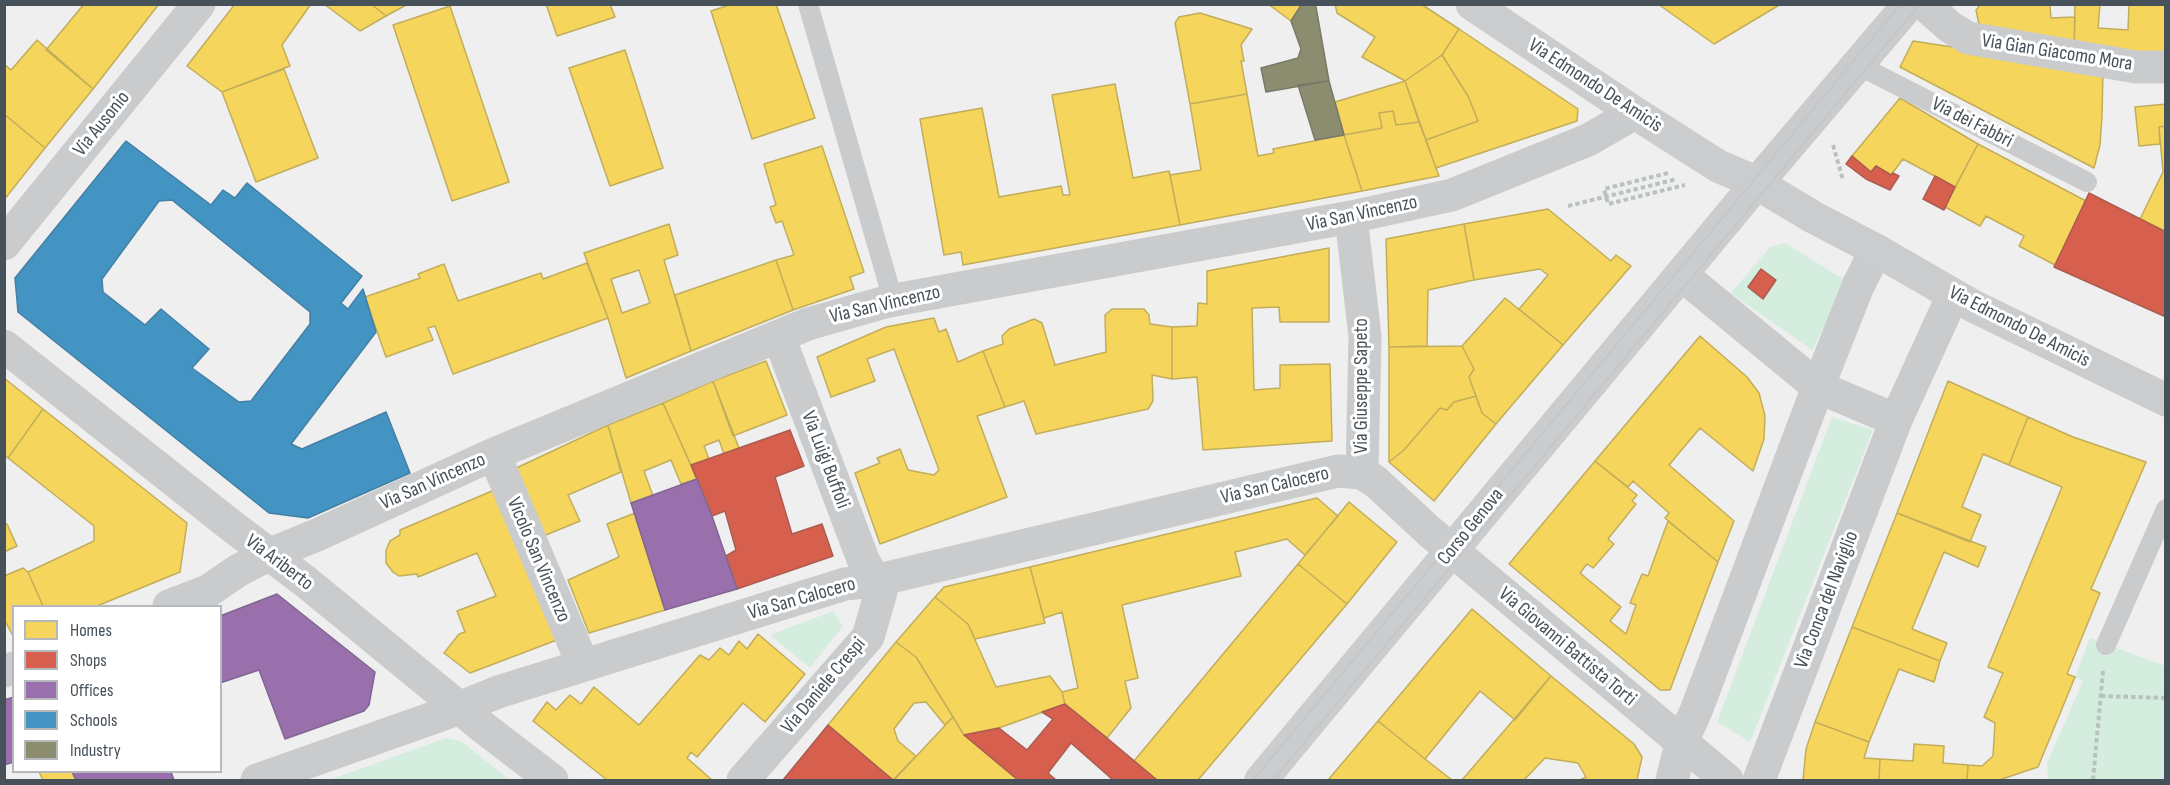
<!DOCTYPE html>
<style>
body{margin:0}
#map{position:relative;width:2170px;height:785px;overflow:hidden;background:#efefef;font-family:"Sofia Sans Condensed",sans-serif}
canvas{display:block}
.frame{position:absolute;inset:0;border:6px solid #47515a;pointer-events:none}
.legend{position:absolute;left:12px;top:605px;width:210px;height:168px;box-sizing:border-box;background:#fff;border:2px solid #b5b9bd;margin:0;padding:8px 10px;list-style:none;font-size:18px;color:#47515a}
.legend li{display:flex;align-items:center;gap:12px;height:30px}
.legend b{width:30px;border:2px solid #b5b9bd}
</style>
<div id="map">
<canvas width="2170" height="785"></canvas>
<div class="frame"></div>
<ul class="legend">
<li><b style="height:16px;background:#f6d55c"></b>Homes</li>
<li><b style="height:16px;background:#d6604d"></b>Shops</li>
<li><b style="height:16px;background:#9970ab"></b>Offices</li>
<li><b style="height:16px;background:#4393c3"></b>Schools</li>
<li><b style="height:16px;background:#8c8c6e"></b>Industry</li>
</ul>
</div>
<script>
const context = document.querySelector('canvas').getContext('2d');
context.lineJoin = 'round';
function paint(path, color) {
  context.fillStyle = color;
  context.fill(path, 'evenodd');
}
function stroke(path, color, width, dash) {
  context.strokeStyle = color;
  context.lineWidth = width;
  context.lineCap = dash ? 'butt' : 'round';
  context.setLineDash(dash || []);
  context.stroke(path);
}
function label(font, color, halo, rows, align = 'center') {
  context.font = font + ' "Sofia Sans Condensed",sans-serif';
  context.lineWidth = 6;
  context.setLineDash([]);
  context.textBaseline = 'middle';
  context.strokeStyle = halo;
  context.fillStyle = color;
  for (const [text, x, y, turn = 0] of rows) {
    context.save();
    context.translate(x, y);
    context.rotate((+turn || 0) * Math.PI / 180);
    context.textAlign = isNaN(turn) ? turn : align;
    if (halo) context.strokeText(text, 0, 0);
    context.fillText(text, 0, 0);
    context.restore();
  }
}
paint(new Path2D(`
 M 1785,243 L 1848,282 L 1812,350 L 1731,293 L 1770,247 Z
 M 1832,417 L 1873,430 L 1750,742 L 1717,722 Z
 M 833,611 L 843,626 L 810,668 L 770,635 Z
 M 2090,638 L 2165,666 L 2165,780 L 2048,780 L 2047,763 L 2083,681 L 2075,677 Z
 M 446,738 L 461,741 L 510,780 L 329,780 Z`), '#d5edde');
const homes = new Path2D(`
 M 84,4 L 159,4 L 93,89 L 46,50 Z
 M 235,4 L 311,4 L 282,45 L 290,66 L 222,92 L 187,66 Z
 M 324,4 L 371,4 L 386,16 L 360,31 Z
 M 371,4 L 408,4 L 386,16 Z
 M 546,4 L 610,4 L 615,17 L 557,36 Z
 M 732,4 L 776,4 L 815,118 L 752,139 L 711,11 Z
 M 1268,4 L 1302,4 L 1291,21 Z
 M 1335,4 L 1421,4 L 1459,29 L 1442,55 L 1405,81 L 1362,57 L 1375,37 L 1337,13 Z
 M 1658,4 L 1781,4 L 1714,44 Z
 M 1981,4 L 2052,4 L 2050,6 L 2051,18 L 2075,17 L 2074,49 L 1981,34 L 1976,10 Z
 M 2075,4 L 2100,4 L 2098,28 L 2128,30 L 2129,4 L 2166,4 L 2166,54 L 2074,49 Z
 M 450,6 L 509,182 L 452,201 L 393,25 Z
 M 1200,13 L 1252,29 L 1241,45 L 1244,61 L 1241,61 L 1247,94 L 1190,104 L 1175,23 L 1179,17 Z
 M 1459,29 L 1578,109 L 1577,121 L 1436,168 L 1426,140 L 1478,121 L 1468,96 L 1442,55 Z
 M 37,40 L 93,89 L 45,148 L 4,114 L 4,64 L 11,70 Z
 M 1913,41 L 2103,70 L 2102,116 L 2100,145 L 2094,168 L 1900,67 Z
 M 625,50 L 663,168 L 610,186 L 569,68 Z
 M 1442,55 L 1468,96 L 1478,121 L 1426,140 L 1405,81 Z
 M 284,69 L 318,158 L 256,182 L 222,92 Z
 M 1405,81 L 1419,122 L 1396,125 L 1393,111 L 1379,113 L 1382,128 L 1344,135 L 1335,102 Z
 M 1115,84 L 1133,178 L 1169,171 L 1180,225 L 963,265 L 961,252 L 944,255 L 920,119 L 982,108 L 999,197 L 1061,186 L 1063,195 L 1070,195 L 1052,95 Z
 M 1247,94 L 1258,156 L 1274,153 L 1273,149 L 1344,135 L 1362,191 L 1180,225 L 1170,175 L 1201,170 L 1190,104 Z
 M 1900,98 L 1978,144 L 1955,187 L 1903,159 L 1891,175 L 1876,166 L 1871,172 L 1852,156 Z
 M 2166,104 L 2166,126 L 2159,127 L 2160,144 L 2139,146 L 2135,107 Z
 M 1393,111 L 1396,125 L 1419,122 L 1439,176 L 1362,191 L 1344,135 L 1382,128 L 1379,113 Z
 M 4,114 L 45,148 L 4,200 Z
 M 2166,126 L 2166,232 L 2140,219 L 2163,172 L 2159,127 Z
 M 1978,144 L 2086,201 L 2055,265 L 2019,246 L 2024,236 L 1986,216 L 1980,226 L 1945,207 Z
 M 822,146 L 864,272 L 850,277 L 854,289 L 793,310 L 776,260 L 794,255 L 782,221 L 776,223 L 770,207 L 776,205 L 764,164 Z
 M 1548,209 L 1611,261 L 1616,255 L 1631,266 L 1563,345 L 1519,309 L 1548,275 L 1540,269 L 1474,280 L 1464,224 Z
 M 669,224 L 678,255 L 664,260 L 691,351 L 626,378 L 608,318 L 584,253 ZM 639,270 L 650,303 L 622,313 L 611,279 Z
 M 1464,224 L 1474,280 L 1428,290 L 1427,346 L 1389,347 L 1386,239 Z
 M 1329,248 L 1329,322 L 1280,322 L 1279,307 L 1252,308 L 1254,390 L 1280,388 L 1280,365 L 1330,364 L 1332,441 L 1203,450 L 1197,377 L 1172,379 L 1172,327 L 1197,326 L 1198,303 L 1207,304 L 1207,271 Z
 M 776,260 L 793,310 L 691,351 L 675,295 Z
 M 587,263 L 608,318 L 453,374 L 435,326 L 428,328 L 433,340 L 386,357 L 365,297 L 420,278 L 418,274 L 444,264 L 458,301 L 541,273 L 543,279 Z
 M 1505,298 L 1563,345 L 1496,424 L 1482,413 L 1469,377 L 1474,369 L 1462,346 Z
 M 1112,309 L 1144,309 L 1149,315 L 1150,324 L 1172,327 L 1172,379 L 1152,375 L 1153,401 L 1148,409 L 1036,434 L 1024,401 L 1005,407 L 983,351 L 1003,344 L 1002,336 L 1009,329 L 1034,319 L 1042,323 L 1055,365 L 1106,352 L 1105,315 Z
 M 934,318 L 939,332 L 946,329 L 958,362 L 983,351 L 1005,407 L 977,416 L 1007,497 L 880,544 L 855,473 L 880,463 L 877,458 L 900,449 L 908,470 L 934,475 L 939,470 L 894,349 L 867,359 L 875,381 L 831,397 L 817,357 L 886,327 Z
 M 1700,336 L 1747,377 L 1759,393 L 1765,416 L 1764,439 L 1753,471 L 1700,428 L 1669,465 L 1734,521 L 1718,562 L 1665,518 L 1669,513 L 1633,481 L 1628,487 L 1595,461 Z
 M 1462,346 L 1474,369 L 1469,377 L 1476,396 L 1454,402 L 1447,410 L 1440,408 L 1404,450 L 1389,462 L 1389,347 Z
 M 766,361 L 787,415 L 733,436 L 713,381 Z
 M 4,378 L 43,409 L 8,458 L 4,455 Z
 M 713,381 L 739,448 L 724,454 L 719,440 L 704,446 L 709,459 L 691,465 L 663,403 Z
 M 1948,381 L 2028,417 L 2009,465 L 1983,454 L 1962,507 L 1981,515 L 1970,542 L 1897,513 Z
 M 1476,396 L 1482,413 L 1496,424 L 1434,501 L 1389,462 L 1404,450 L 1440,408 L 1447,410 L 1454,402 Z
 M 663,403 L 697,479 L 681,484 L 671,460 L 644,471 L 653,496 L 631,503 L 608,425 Z
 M 43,409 L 187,523 L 180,572 L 97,606 L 43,606 L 28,572 L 94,541 L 94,526 L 8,458 Z
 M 2028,417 L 2073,437 L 2146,462 L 2091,589 L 2100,593 L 2067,674 L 2075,677 L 2038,767 L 1999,780 L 1967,780 L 1968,765 L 1982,766 L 1993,756 L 1995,723 L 1984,717 L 2003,673 L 1988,667 L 2062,487 L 2009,465 Z
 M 608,425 L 621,472 L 568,495 L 580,521 L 541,537 L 512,470 Z
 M 1595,461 L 1637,495 L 1632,501 L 1636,504 L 1608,539 L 1614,544 L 1593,568 L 1587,564 L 1580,573 L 1621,607 L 1610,621 L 1626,634 L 1636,605 L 1630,603 L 1642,574 L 1648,576 L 1668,521 L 1718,562 L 1670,690 L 1660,690 L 1509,564 Z
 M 499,488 L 562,638 L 470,673 L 444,653 L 459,634 L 465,632 L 457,611 L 496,596 L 477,553 L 418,577 L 417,574 L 399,576 L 393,572 L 386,563 L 386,550 L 390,541 L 400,535 L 400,530 Z
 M 1317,498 L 1338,516 L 1305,555 L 1287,539 L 1235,552 L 1241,576 L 1122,605 L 1138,678 L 1125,681 L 1131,708 L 1107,738 L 1065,704 L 1062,692 L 1078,688 L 1062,612 L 1044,618 L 1030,567 Z
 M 1349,502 L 1397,542 L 1347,604 L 1298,564 Z
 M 635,513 L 665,610 L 589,633 L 568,580 L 619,557 L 607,524 Z
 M 1897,513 L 1986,547 L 1978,567 L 1944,552 L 1912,629 L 1947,643 L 1940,661 L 1852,627 Z
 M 7,524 L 17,546 L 4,552 L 4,525 Z
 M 1298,564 L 1347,604 L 1198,780 L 1157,780 L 1134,761 Z
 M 1030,567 L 1045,623 L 975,639 L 968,624 L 935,597 L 944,587 Z
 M 23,568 L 28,572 L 43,606 L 14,606 L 14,638 L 4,619 L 4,576 Z
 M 935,597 L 968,624 L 996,687 L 1050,676 L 1062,692 L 1065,704 L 999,728 L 964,735 L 916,657 L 896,642 Z
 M 1472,609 L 1551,676 L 1515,720 L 1480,691 L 1425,759 L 1378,721 Z
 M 1852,627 L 1940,661 L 1934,682 L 1899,669 L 1869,742 L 1815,722 Z
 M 758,634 L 805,674 L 765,722 L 743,703 L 697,757 L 691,752 L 687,758 L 712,780 L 607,780 L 533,721 L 547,702 L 556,710 L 570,695 L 581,704 L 594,687 L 639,725 L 700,655 L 709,660 L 720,648 L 729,655 L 739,641 L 747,649 Z
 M 896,642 L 916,657 L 953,717 L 945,725 L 926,702 L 914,703 L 894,729 L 898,741 L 916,756 L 893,780 L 828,725 Z
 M 1551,676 L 1634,744 L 1642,757 L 1637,780 L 1580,780 L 1586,777 L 1578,763 L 1545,758 L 1524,780 L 1462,780 Z
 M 953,717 L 964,735 L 1018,780 L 894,780 Z
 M 1378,721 L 1425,759 L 1452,780 L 1328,780 Z
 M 1815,722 L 1869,742 L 1864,758 L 1880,759 L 1879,780 L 1803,780 L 1806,749 Z
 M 1914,744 L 1944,746 L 1943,763 L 1968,765 L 1967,780 L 1879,780 L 1880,759 L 1913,761 Z
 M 39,772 L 72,772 L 76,780 L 43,780 Z`);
paint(homes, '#f6d55c');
stroke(homes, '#c2ad5b', 1.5);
const shops = new Path2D(`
 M 1852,156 L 1871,172 L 1876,166 L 1891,175 L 1893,173 L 1899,176 L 1890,190 L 1866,179 L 1846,164 Z
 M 1935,176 L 1955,187 L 1944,210 L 1923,199 Z
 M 2089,193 L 2166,232 L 2166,317 L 2054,267 Z
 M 1761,269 L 1776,280 L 1763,299 L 1748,287 Z
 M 790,430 L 804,466 L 775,477 L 792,534 L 822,524 L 833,556 L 737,589 L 726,556 L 736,550 L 725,511 L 712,516 L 691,465 Z
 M 1065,704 L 1107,738 L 1157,780 L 1113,780 L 1071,743 L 1048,773 L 1056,780 L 1018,780 L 964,735 L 999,728 L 1027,750 L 1053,719 L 1042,712 Z
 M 828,725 L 893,780 L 783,780 Z`);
paint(shops, '#d6604d');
stroke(shops, '#ab5c51', 1.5);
const offices = new Path2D(`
 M 697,479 L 712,516 L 737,589 L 665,610 L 631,503 Z
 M 277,594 L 375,672 L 369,705 L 364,711 L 285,739 L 259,670 L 220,683 L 220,616 Z
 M 14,697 L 14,762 L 4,765 L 4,700 Z
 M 72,772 L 171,772 L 174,780 L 76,780 Z`);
paint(offices, '#9970ab');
stroke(offices, '#806793', 1.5);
const schools = new Path2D(`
 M 126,141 L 211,205 L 223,190 L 235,198 L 247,183 L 362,276 L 341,303 L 348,309 L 363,289 L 376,332 L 291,444 L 302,449 L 386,412 L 410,473 L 308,518 L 269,513 L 18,312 L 15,278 ZM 172,200 L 310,312 L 310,324 L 251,401 L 239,402 L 192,368 L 209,349 L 161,309 L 145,325 L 103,292 L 102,279 L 159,201 Z`);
paint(schools, '#4393c3');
stroke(schools, '#447fa4', 1.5);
const industry = new Path2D(`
 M 1302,4 L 1313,4 L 1316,7 L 1329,81 L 1266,92 L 1261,68 L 1298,58 L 1301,49 L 1291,21 Z
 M 1329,81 L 1344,135 L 1315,140 L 1298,85 Z`);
paint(industry, '#8c8c6e');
stroke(industry, '#777a68', 1.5);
stroke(new Path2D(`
 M 1833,145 L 1843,180
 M 1668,173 L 1604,189 L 1608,204 L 1685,185
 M 1568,206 L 1677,179
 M 2101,696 L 2166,698
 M 2093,780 L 2103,671`), '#b8c2bf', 4, [4.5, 3]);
stroke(new Path2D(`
 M 808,4 L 893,300
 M 1858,65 L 2087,182
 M 2106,645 L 2166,509`), '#c9cbcd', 20);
stroke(new Path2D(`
 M 1924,4 L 1950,27 L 1968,38 L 2136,67 L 2166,67
 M 1757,183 L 1909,4
 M 1351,217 L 1365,336 L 1362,473
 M 4,244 L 199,4
 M 1682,275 L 1818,387 L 1896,420
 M 4,346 L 233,527 L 306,582 L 484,728 L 552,780
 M 494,454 L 583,665
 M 169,606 L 208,591 L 239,570 L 268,555 L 317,535 L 494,454 L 808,324 L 889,301 L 1351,217 L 1452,195 L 1588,140 L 1635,113
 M 4,671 L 14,668
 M 257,780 L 444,714 L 498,692 L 845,584 L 874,581 L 1338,471 L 1362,473 L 1376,482 L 1430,532 L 1727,780
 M 743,780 L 868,637 L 881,592 L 864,562 L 779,337
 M 1672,780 L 1681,744 L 1696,711 L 1818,387 L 1858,286 L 1876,250
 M 1759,780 L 1896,420 L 1953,295`), '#c9cbcd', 33);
stroke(new Path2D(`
 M 1472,4 L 1635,113 L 1718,166 L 1753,181 L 1813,217 L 1876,250 L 1973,306 L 2166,400
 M 1261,780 L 1757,183`), '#caccce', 33);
stroke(new Path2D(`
 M 1253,780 L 1901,4
 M 1273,780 L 1920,4`), '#c4c5c7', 1.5);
label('20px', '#47515a', '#fff', [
 ["Via Gian Giacomo Mora",2057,53,9],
 ["Via Edmondo De Amicis",1595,86,33],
 ["Via dei Fabbri",1972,123,27],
 ["Via Ausonio",102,124,-51],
 ["Via San Vincenzo",1362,214,-12],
 ["Via San Vincenzo",885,305,-13],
 ["Via Edmondo De Amicis",2019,327,27],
 ["Via Giuseppe Sapeto",1362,386,-90],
 ["Via Luigi Buffoli",825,460,69],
 ["Via San Vincenzo",433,482,-24],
 ["Via San Calocero",1275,486,-13],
 ["Corso Genova",1471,527,-51],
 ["Vicolo San Vincenzo",538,560,67],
 ["Via Ariberto",279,563,37],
 ["Via San Calocero",802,599,-16],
 ["Via Conca del Naviglio",1827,600,-69],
 ["Via Giovanni Battista Torti",1567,647,40],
 ["Via Daniele Crespi",824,686,-50]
]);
</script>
